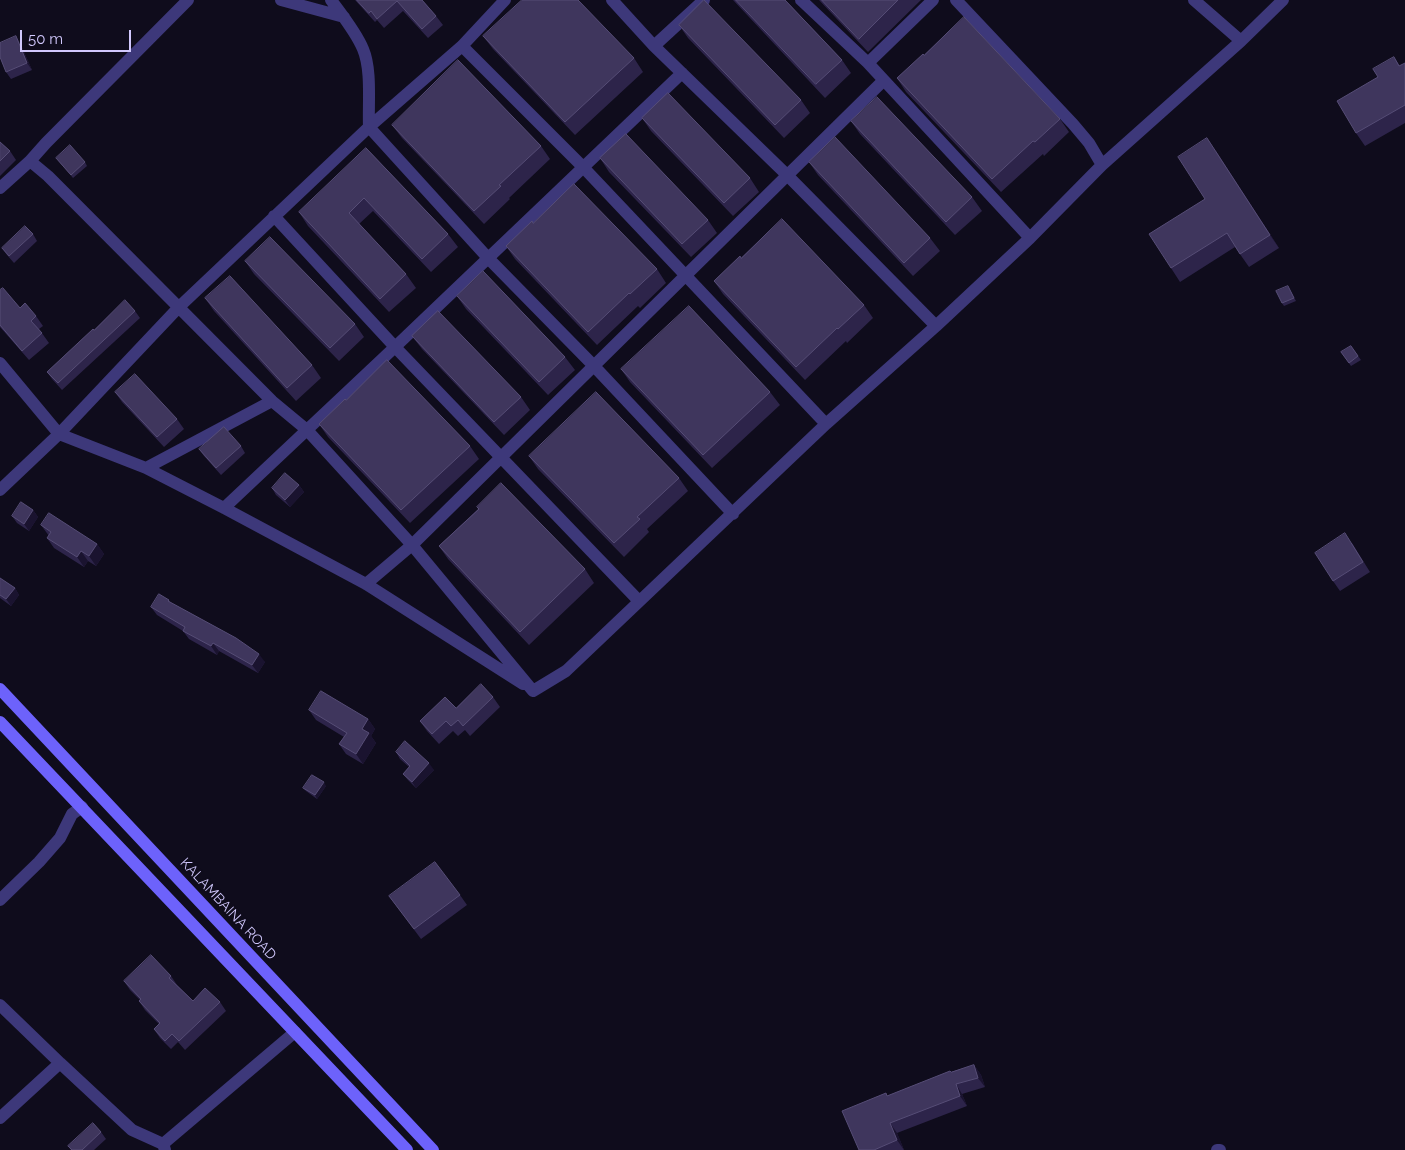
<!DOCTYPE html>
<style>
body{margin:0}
#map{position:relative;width:1405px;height:1150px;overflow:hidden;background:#0f0c1c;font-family:Raleway,sans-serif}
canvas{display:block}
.scale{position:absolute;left:20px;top:30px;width:111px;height:22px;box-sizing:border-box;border:2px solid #d1c8fd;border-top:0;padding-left:6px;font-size:15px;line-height:18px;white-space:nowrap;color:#d1c8fd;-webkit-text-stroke:4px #0f0c1c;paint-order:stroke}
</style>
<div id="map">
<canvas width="1405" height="1150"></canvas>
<div class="scale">50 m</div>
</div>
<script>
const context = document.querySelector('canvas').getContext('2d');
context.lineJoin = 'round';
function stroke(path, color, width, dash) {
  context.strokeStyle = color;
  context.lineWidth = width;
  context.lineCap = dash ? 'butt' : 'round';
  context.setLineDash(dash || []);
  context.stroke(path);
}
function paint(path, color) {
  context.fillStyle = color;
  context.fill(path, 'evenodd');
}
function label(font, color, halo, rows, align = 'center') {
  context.font = font + ' Raleway,sans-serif';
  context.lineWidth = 4;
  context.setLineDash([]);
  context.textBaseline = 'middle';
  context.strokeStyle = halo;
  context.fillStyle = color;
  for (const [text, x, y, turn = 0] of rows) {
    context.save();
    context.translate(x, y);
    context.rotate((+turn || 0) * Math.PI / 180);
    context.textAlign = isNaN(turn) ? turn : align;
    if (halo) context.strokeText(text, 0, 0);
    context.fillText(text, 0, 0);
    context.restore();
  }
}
stroke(new Path2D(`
 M 188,0 L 46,143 L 30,161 L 48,176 L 272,401 L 307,430 L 412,545 L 533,691
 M 281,0 L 344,17
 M 331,0 C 342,15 356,32 363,49 C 372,70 368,104 369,127 L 488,258 L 593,365 L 733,514
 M 612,0 L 654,46 L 787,175 L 936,326
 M 801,0 L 868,63 L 1030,238
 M 1241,41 L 1283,0
 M 462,46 L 583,167 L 826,424
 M 654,46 L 704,0
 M 868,63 L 933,0
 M 1102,165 L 1241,41 L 1194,0
 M 0,188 L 30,161
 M 274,216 L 395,347 L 639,601
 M 0,363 L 59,434 L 146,468 L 224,508 L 366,584 L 523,684
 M 146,468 L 272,401
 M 0,490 L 59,434 L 179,307 L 369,127 L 462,46 L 505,0
 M 224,508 L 395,347 L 682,73
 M 366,584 L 412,545 L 883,81
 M 533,691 L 566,671 L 826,424 L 936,326 L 1030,238 L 1102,165 L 1089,143 L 1073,124 L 956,0
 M 0,900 L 39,862 L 60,838 L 72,814 L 82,807
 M 0,1005 L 60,1063 L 0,1118
 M 60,1063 L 132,1130 L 163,1144
 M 165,1150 L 163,1144 L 295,1032
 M 1217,1150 L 1220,1150`), '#3d387a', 12);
stroke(new Path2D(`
 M 0,689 L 433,1150
 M 0,722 L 407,1150`), '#6d62fb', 12);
paint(new Path2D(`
 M 355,0 L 422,0 L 436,16 L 443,25 L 428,38 L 403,11 L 384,28 L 377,20 L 375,22 Z
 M 733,0 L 785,0 L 842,60 L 851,73 L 825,98 Z
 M 819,0 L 921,0 L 868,52 Z
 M 679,25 L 801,100 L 810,113 L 784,138 L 688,38 Z
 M 483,36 L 634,58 L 643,72 L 575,135 L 493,49 Z
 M 20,43 L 32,70 L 11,79 L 6,72 Z
 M 924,55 L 1060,119 L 1069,132 L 1044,156 L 1043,154 L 1001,192 L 906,92 L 897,78 Z
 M 1394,57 L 1400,66 L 1405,63 L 1405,123 L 1365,146 L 1356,133 L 1378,77 Z
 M 642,118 L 750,178 L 759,192 L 733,216 L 651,131 Z
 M 851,121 L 972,197 L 982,211 L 955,235 L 860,134 Z
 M 392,125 L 541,146 L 550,159 L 509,198 L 510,199 L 484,224 L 402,138 Z
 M 0,142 L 10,151 L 16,160 L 0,176 Z
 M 366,148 L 448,234 L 458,247 L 431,272 L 373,211 L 359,224 L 406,274 L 416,288 L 389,312 L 308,226 L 299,212 Z
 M 1216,151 L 1279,248 L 1249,267 L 1235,247 L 1180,282 L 1171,268 L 1205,199 Z
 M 56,158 L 85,162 L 87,166 L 73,178 Z
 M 600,158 L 708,220 L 717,233 L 691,257 L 609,172 Z
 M 809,162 L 930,238 L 940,251 L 913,276 L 818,175 Z
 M 33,234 L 37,241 L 14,263 L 7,255 L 2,248 Z
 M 506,246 L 657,269 L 666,283 L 640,308 L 638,306 L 597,345 L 515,259 Z
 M 741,258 L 864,305 L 873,318 L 847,343 L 846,341 L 805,380 L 723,294 L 714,281 Z
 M 245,261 L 355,324 L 364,337 L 339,361 L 254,274 Z
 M 1288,286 L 1296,301 L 1284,306 L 1282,303 Z
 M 0,290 L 20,308 L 36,316 L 43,326 L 39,329 L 49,343 L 29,360 L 0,327 Z
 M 457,296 L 565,357 L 575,370 L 548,395 L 466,309 Z
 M 205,298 L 312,365 L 321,378 L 296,401 L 214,311 Z
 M 135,311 L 140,318 L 62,390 L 52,379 L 47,372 L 94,330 Z
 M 412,336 L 521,397 L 530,410 L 504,435 L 422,349 Z
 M 1351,346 L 1361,360 L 1351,366 L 1341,352 Z
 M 621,369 L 770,392 L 780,405 L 712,468 L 630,382 Z
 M 115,392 L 177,419 L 184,429 L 164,447 L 122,402 Z
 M 346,400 L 470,446 L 479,459 L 410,523 L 328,437 L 319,424 Z
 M 241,446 L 245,453 L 221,475 L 204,456 L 199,449 Z
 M 529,456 L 679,478 L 688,491 L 647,529 L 649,532 L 624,557 L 538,469 Z
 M 299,485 L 304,492 L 290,507 L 276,495 L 272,488 Z
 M 477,507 L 585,569 L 594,583 L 529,645 L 448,559 L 439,546 L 478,509 Z
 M 33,510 L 38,517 L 29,531 L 17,523 L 12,516 Z
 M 41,525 L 97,544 L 104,554 L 96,566 L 88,561 L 84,567 L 54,548 L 47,538 L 49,536 Z
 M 1352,543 L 1370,572 L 1340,591 L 1333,581 Z
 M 0,578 L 15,588 L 19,595 L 11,606 L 0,598 Z
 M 169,600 L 171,603 L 265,662 L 258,673 L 219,651 L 217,655 L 189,639 L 183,631 L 157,615 L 151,607 Z
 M 493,697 L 500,707 L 470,736 L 465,730 L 458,736 L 453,731 L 439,744 L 427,731 L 420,721 L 456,708 Z
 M 309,710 L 368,719 L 375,729 L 371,736 L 376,743 L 363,764 L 346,754 L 339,744 L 344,737 L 316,720 Z
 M 396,752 L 434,770 L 416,788 L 408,780 L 403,774 L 409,767 L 400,759 Z
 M 326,786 L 317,799 L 306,791 L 303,788 Z
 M 460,895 L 467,905 L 421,939 L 389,896 Z
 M 171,976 L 177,985 L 193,1001 L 220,1002 L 226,1011 L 185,1050 L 178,1042 L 171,1049 L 160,1038 L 154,1029 L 159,1024 L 145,1010 L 139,1001 L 140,1000 L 130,990 L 124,981 Z
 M 974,1065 L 981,1075 L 985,1087 L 962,1094 L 967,1106 L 897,1133 L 904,1150 L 859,1150 L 888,1096 L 951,1072 Z
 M 101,1132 L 106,1139 L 94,1150 L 71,1150 L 68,1146 Z`), '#2d244a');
paint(new Path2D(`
 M 16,36 L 20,43 L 32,70 L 27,63 Z
 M 1207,138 L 1216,151 L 1279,248 L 1270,235 Z
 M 299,485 L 304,492 L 290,507 L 285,500 Z
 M 33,510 L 38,517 L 29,531 L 24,524 Z
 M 97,544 L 104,554 L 96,566 L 89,556 Z
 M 81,551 L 88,561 L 84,567 L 77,557 Z
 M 15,588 L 19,595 L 11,606 L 6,599 Z
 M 213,643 L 219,651 L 217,655 L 211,646 Z
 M 259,654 L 265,662 L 258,673 L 252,665 Z
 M 368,719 L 375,729 L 371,736 L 376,743 L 363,764 L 356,754 L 362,729 Z
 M 429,763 L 434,770 L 416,788 L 412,782 Z
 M 324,782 L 326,786 L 317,799 L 315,795 Z
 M 974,1065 L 981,1075 L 985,1087 L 978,1078 Z
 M 956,1084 L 962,1094 L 967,1106 L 960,1096 Z
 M 890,1123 L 897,1133 L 904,1150 L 897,1140 Z`), '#1a132f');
const building = new Path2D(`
 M 357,0 L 422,0 L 436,16 L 422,29 L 397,1 L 377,19 L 371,11 L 369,13 Z
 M 522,0 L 578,0 L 634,58 L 565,122 L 483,36 Z
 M 704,0 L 801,100 L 775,125 L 679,25 Z
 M 736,0 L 785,0 L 842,60 L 816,84 Z
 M 822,0 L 898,0 L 859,39 Z
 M 964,17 L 1060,119 L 1035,142 L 1033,141 L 992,179 L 897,78 L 923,54 L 924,55 Z
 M 16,36 L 27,63 L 6,72 L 0,57 L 0,43 Z
 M 1394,57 L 1399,66 L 1405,63 L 1405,105 L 1356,133 L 1337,101 L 1378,77 L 1373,69 Z
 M 458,60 L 541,146 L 499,185 L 501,186 L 474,211 L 392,125 Z
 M 668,93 L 750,178 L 724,203 L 642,118 Z
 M 877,97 L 972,197 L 946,222 L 851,121 Z
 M 626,134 L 708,220 L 682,244 L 600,158 Z
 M 835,137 L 930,238 L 904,263 L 809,162 Z
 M 1207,138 L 1270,235 L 1240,254 L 1227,233 L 1171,268 L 1149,234 L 1205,199 L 1178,157 Z
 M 0,142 L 10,151 L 0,161 Z
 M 70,145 L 85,162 L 71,175 L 56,158 Z
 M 366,148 L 448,234 L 422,259 L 364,198 L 349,213 L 406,274 L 380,299 L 299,212 Z
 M 574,184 L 657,269 L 630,294 L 629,293 L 588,332 L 506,246 L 532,221 L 533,223 Z
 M 782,219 L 864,305 L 838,329 L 837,328 L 796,367 L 714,281 L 740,256 L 741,258 Z
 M 25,226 L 33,234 L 9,256 L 2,248 Z
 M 270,237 L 355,324 L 330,348 L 245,261 Z
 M 483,271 L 565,357 L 539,382 L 457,296 Z
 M 230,276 L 312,365 L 287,388 L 205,298 Z
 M 1288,286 L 1294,298 L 1282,303 L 1276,291 Z
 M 3,288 L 20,308 L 25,303 L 36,316 L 31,321 L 42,333 L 22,351 L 0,325 L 0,290 Z
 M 125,300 L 135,311 L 58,383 L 47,372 L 93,329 L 94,330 Z
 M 689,306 L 770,392 L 703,455 L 621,369 Z
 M 438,311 L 521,397 L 494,422 L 412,336 Z
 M 1351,346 L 1358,356 L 1349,363 L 1341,352 Z
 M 387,360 L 470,446 L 401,510 L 319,424 L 345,399 L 346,400 Z
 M 135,374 L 177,419 L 157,437 L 115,392 Z
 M 596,392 L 679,478 L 637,517 L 640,519 L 614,543 L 529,456 Z
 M 224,427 L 241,446 L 216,468 L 199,449 Z
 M 285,473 L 299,485 L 285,500 L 272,488 Z
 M 501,483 L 585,569 L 520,632 L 439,546 L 479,509 L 477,507 Z
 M 21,502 L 33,510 L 24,524 L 12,516 Z
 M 49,513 L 97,544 L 89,556 L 81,551 L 77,557 L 47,538 L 51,532 L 41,525 Z
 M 1345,533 L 1363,562 L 1333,581 L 1315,553 Z
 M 0,578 L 15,588 L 6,599 L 0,595 Z
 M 159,594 L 169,600 L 168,601 L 236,638 L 259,654 L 252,665 L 213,643 L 211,646 L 183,631 L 185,627 L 151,607 Z
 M 481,684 L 493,697 L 463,726 L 458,720 L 451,726 L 446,721 L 432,734 L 420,721 L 445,697 L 456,708 Z
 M 321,691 L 368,719 L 362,729 L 369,733 L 356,754 L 339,744 L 347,733 L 309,710 Z
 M 405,741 L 429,763 L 412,782 L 403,774 L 410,766 L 396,752 Z
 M 312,775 L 324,782 L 315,795 L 303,788 Z
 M 435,862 L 460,895 L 414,929 L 389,896 Z
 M 151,955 L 171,976 L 169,978 L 193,1001 L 205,988 L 220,1002 L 179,1041 L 172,1034 L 165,1041 L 154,1029 L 160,1023 L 139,1001 L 141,999 L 124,981 Z
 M 974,1065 L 978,1078 L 956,1084 L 960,1096 L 890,1123 L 897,1140 L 874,1150 L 859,1150 L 842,1111 L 886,1093 L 887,1096 L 950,1071 L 951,1072 Z
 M 93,1123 L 101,1132 L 82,1150 L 72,1150 L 68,1146 Z`);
paint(building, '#3f365d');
stroke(building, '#564d76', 1);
label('14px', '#d1c8fd', '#0f0c1c', [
 ["KALAMBAINA ROAD",228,909,47]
]);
</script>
